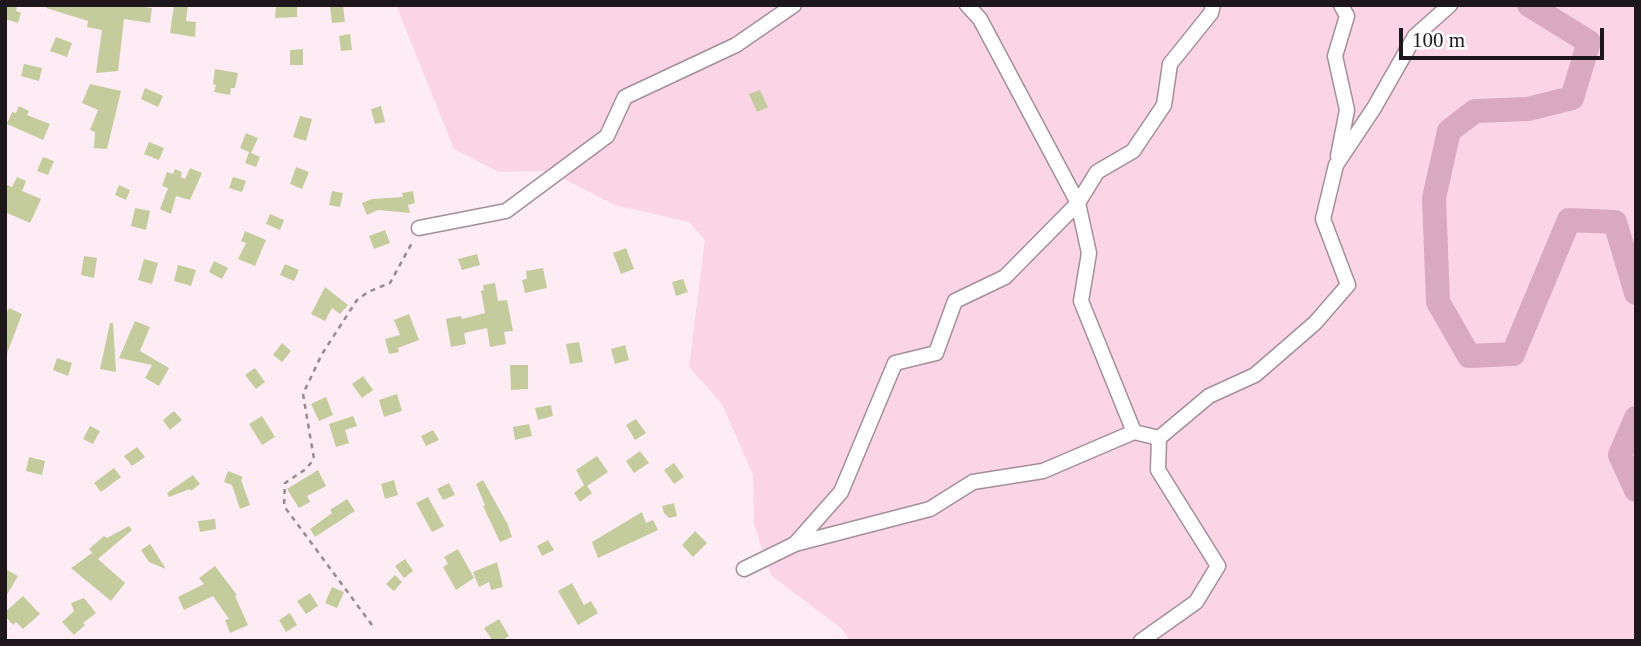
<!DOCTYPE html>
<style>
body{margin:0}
#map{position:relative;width:1641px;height:646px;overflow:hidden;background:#fdecf4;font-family:"Times New Roman",serif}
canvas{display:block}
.frame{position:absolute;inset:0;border:7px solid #1d161a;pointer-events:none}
.scale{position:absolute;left:1399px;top:28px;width:205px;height:32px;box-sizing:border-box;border:4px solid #1d161a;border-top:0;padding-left:9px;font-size:21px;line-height:24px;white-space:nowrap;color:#1d161a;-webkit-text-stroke:5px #fff;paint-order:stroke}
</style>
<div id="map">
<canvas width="1641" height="646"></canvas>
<div class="frame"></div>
<div class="scale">100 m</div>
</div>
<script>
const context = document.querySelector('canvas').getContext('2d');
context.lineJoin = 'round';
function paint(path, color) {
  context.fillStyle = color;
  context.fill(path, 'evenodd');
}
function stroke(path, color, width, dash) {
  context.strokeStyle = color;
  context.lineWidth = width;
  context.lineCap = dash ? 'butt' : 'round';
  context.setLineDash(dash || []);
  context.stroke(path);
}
paint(new Path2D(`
 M 396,5 L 1636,5 L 1636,641 L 850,641 L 842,629 L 771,575 L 754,525 L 753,475 L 722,404 L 689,367 L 705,240 L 689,222 L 615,205 L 548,171 L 499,172 L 454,149 Z`), '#fbd5e6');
stroke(new Path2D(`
 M 1529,5 L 1589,42 L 1572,98 L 1528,109 L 1475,111 L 1449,131 L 1434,198 L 1438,302 L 1469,356 L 1513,354 L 1569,220 L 1615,222 L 1636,293
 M 1636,418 L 1620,455 L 1636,490`), '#d8a9bf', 24);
paint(new Path2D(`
 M 5,5 L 17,5 L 16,11 L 21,13 L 18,23 L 5,19 Z
 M 46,5 L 129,5 L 152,8 L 150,23 L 124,19 L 118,71 L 96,73 L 102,30 L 87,27 L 88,21 L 46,8 Z
 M 174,5 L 188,5 L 186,21 L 196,22 L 195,37 L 170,33 Z
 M 276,5 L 297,5 L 297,17 L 275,18 Z
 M 343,5 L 345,22 L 332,23 L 330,6 Z
 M 350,34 L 352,50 L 341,51 L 339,36 Z
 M 56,37 L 72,43 L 67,57 L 50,51 Z
 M 303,49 L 303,65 L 290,65 L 290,50 Z
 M 24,64 L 42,68 L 39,81 L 21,76 Z
 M 215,69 L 238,73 L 235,88 L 231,88 L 230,95 L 214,92 L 216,85 L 213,84 Z
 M 90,84 L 121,91 L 107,149 L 94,148 L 95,132 L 90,130 L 98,110 L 82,103 Z
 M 145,88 L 163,96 L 158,107 L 141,99 Z
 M 760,90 L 768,107 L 757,112 L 749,94 Z
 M 19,106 L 29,111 L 27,115 L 50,124 L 43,140 L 7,124 L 12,112 L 16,113 Z
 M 381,106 L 385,122 L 375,124 L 371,109 Z
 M 300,116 L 312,119 L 306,141 L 293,137 Z
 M 246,133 L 258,138 L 251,153 L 240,148 Z
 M 149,142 L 164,148 L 159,160 L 144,154 Z
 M 249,152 L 260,157 L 256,167 L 245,163 Z
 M 43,157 L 54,161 L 48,175 L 37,171 Z
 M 296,167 L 309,172 L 302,189 L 290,184 Z
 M 190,168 L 202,173 L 190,200 L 176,196 L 171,214 L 160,209 L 168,188 L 162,186 L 167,172 L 173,174 L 175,169 L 182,172 L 181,177 L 185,179 Z
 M 17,177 L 26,181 L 22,191 L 41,199 L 30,223 L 5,212 L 5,184 L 12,187 Z
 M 233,177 L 246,181 L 242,192 L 229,188 Z
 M 119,185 L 130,190 L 126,200 L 115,195 Z
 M 332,191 L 343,193 L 340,207 L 329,205 Z
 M 413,191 L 415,203 L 408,205 L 410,213 L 378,210 L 367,215 L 362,203 L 372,199 L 403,197 L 402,193 Z
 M 135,208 L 150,211 L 146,230 L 131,226 Z
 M 270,214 L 284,220 L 280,230 L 266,224 Z
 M 385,230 L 390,243 L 374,249 L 369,236 Z
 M 245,231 L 266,240 L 255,266 L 238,259 L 246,243 L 241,241 Z
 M 626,248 L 634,269 L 621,274 L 613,253 Z
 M 477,254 L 480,265 L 462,270 L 458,259 Z
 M 84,256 L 97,258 L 94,278 L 81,275 Z
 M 144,259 L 158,263 L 152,284 L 138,280 Z
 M 214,261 L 228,268 L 222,279 L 209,272 Z
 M 285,264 L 299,270 L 294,281 L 280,275 Z
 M 178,265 L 196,270 L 191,286 L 174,281 Z
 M 543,268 L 547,288 L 525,293 L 522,280 L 527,279 L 526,271 Z
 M 683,279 L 688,292 L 676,296 L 672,282 Z
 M 495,283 L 498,301 L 507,300 L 513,331 L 504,332 L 506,344 L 490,347 L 487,328 L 464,333 L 466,344 L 451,347 L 446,319 L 461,316 L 462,319 L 485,313 L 481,291 L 484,290 L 483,285 Z
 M 325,287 L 348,305 L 340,314 L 332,308 L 325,321 L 311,314 Z
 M 9,308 L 22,314 L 6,356 L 5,318 Z
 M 409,314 L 419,340 L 398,348 L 399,352 L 389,354 L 385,339 L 400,335 L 394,320 Z
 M 135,321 L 150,327 L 140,351 L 169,368 L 159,386 L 145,378 L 152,365 L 119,358 Z
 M 110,323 L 113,323 L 116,372 L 100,369 Z
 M 579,342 L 583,362 L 570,364 L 566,344 Z
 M 282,343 L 291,351 L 282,362 L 273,355 Z
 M 625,345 L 629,360 L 615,364 L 611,349 Z
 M 57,358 L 72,363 L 68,376 L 53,370 Z
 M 510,365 L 528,365 L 528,389 L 511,390 Z
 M 255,368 L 265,382 L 256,389 L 245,375 Z
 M 363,376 L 373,390 L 362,398 L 352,384 Z
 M 397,394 L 402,411 L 384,417 L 379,400 Z
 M 326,397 L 333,415 L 319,421 L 311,404 Z
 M 551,405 L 553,416 L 538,420 L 535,408 Z
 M 174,411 L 182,420 L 170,430 L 163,420 Z
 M 262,416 L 275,437 L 262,445 L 249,424 Z
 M 353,416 L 357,426 L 345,430 L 349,443 L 336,447 L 329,424 Z
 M 636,419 L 646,433 L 635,440 L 626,425 Z
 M 529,424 L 532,436 L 515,440 L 513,427 Z
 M 90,426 L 100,431 L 93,444 L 83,439 Z
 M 433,430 L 439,440 L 426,446 L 421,436 Z
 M 137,447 L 145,457 L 132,466 L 124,456 Z
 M 640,451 L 649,463 L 634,473 L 626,461 Z
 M 597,456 L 608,472 L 587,486 L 592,493 L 580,502 L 574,493 L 584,485 L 576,470 Z
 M 29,457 L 45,461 L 42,475 L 26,471 Z
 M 674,463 L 684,477 L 674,484 L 664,470 Z
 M 114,468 L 121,477 L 101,492 L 94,483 Z
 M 318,470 L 326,486 L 307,496 L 310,502 L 299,508 L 287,489 Z
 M 228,471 L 243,477 L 241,480 L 250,505 L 240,509 L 232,485 L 224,482 Z
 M 193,475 L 200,484 L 191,491 L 190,489 L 169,497 L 167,493 Z
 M 394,480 L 398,495 L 385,499 L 381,484 Z
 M 483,480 L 508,525 L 512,537 L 500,542 L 483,506 L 485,505 L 476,484 Z
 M 449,483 L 455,495 L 443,500 L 437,489 Z
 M 428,497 L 444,526 L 432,532 L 416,503 Z
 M 347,499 L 355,511 L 315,537 L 310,529 L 332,513 L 330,510 Z
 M 674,503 L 677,516 L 669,518 L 664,513 L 662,506 Z
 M 642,512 L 646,523 L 653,520 L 658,530 L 598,558 L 592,542 Z
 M 215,519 L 216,529 L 200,532 L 198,521 Z
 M 129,526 L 132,530 L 98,559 L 125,583 L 111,601 L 71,568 L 92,553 L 95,556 L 89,549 L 104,536 L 107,538 Z
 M 695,531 L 707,543 L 693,557 L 682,545 Z
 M 548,540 L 554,550 L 542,556 L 537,546 Z
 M 150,544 L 166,569 L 149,562 L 141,550 Z
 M 458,549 L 474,578 L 456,590 L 443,567 L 448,564 L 444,557 Z
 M 405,559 L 413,571 L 404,578 L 395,566 Z
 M 497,562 L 503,587 L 491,590 L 489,582 L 479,587 L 473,572 Z
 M 215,566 L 237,595 L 235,596 L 248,625 L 230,633 L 225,620 L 229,619 L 213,596 L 184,610 L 178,597 L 204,584 L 199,578 Z
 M 5,569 L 18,576 L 5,598 Z
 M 395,575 L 402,582 L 394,591 L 386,584 Z
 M 572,583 L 584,605 L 591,601 L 598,613 L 578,625 L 558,591 Z
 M 332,587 L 344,592 L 337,608 L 325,603 Z
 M 310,593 L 318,606 L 306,614 L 297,601 Z
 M 23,596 L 40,614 L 23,629 L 16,622 L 13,625 L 5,616 L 5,612 Z
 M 84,598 L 96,613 L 83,623 L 85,625 L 74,635 L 62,622 L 74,611 L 71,603 Z
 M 290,613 L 297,625 L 286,632 L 279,620 Z
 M 499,619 L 509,636 L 501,641 L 493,641 L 484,628 Z`), '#c4cc9e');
const minor = new Path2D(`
 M 967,5 L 980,19 L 1078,203 L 1089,253 L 1081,301 L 1134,432
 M 1338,156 L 1347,110 L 1335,56 L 1347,16 L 1341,5
 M 419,228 L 506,211 L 607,136 L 625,97 L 736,45 L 794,5
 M 795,544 L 930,509 L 973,482 L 1043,471 L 1134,432 L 1159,438
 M 744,569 L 795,544 L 841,492 L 895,363 L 936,353 L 955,301 L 1005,277 L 1078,203 L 1097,172 L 1133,151 L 1164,105 L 1170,64 L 1211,13 L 1213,5
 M 1141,641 L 1196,602 L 1218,566 L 1158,470 L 1159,438 L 1209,396 L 1255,375 L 1315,323 L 1348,285 L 1323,219 L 1336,165 L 1374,108 L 1415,36 L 1450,5`);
stroke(minor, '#a28f97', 17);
stroke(new Path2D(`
 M 372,625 L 284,506 L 285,483 L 306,469 L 314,459 L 303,394 L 322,354 L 357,300 L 368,292 L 390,283 L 413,241`), '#968a90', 2.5, [5, 5]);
stroke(minor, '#fff', 14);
</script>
